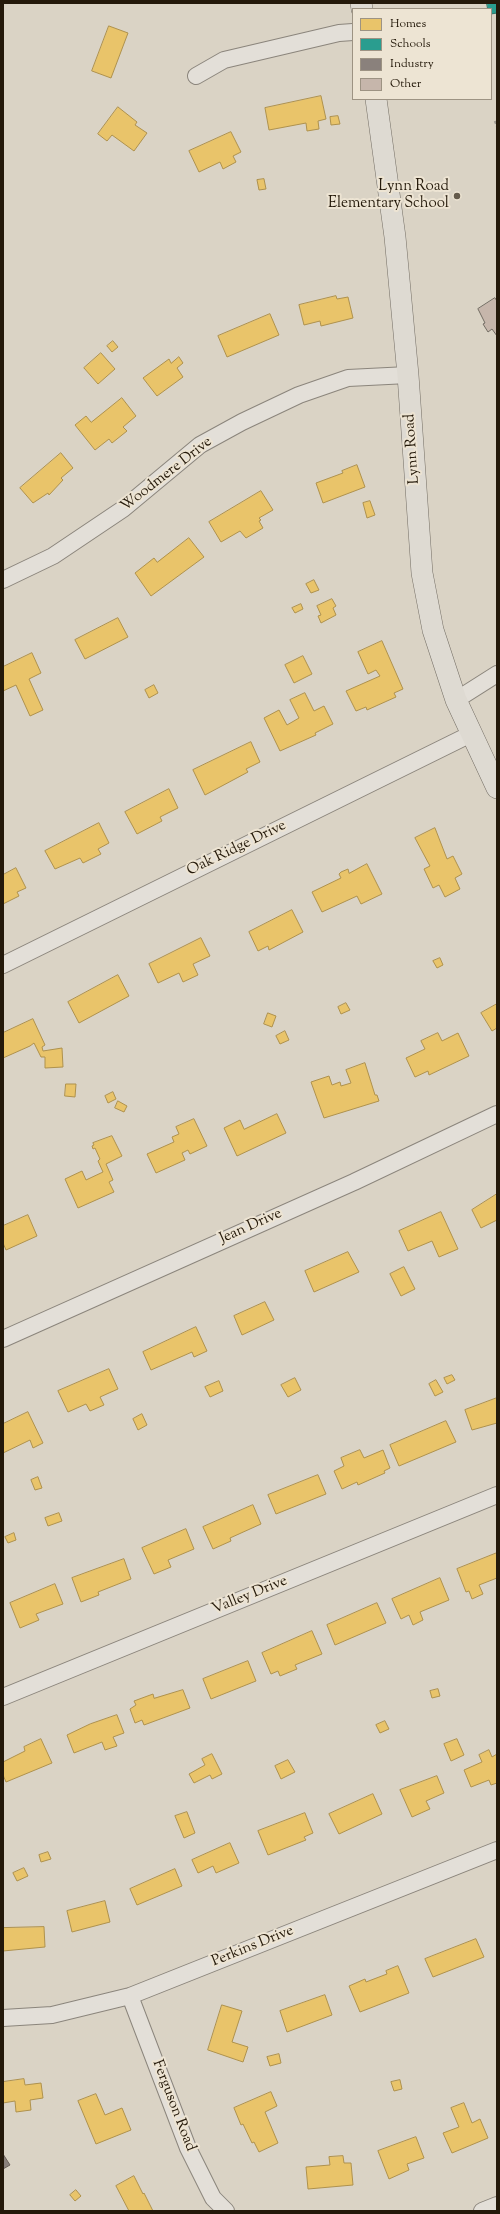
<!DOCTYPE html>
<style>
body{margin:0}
#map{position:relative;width:500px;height:2214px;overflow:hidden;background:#dad3c5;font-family:"Sorts Mill Goudy",serif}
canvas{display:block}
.frame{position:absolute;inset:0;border:4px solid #24190a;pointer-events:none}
.legend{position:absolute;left:352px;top:8px;width:140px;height:92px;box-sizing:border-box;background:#ede4d3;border:1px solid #9d9383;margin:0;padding:5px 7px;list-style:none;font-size:12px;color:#24190a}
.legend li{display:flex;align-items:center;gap:8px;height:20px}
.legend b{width:20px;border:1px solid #9d9383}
</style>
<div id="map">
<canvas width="500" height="2214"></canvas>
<div class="frame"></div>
<ul class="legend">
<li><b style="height:11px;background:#e9c46a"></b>Homes</li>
<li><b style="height:11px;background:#2a9d8f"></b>Schools</li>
<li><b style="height:11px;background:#8a817c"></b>Industry</li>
<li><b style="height:11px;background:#c6b6ab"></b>Other</li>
</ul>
</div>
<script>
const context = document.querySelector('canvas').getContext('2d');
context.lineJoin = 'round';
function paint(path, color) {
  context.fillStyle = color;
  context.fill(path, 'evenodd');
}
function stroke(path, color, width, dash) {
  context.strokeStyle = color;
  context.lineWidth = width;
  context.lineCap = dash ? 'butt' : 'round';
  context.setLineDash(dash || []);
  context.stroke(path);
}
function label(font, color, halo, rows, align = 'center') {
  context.font = font + ' "Sorts Mill Goudy",serif';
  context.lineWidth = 4;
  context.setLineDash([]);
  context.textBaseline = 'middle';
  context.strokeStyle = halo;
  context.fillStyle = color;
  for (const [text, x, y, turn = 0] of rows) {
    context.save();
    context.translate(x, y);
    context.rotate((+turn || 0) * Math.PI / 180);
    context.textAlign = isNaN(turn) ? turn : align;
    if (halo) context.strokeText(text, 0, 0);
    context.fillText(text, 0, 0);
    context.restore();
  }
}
const homes = new Path2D(`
 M 109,26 L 128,33 L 111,78 L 92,71 Z
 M 321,96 L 326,119 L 318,121 L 319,129 L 307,131 L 306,123 L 269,130 L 265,108 Z
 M 118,107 L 137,122 L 135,125 L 147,133 L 134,151 L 112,135 L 107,141 L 98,134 Z
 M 338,116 L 340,124 L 331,125 L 330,117 Z
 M 231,132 L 241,152 L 233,156 L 236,162 L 223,169 L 220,162 L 199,172 L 189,151 Z
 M 264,179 L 266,189 L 259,190 L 257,180 Z
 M 336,296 L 337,299 L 348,297 L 353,318 L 321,326 L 320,321 L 304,325 L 299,305 Z
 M 270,314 L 279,335 L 227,357 L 218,336 Z
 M 113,341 L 118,347 L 112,352 L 107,346 Z
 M 101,353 L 115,369 L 98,384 L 84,368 Z
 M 179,357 L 183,363 L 177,368 L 183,377 L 157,396 L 143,378 L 169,359 L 171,363 Z
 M 122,398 L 136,416 L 123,427 L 127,431 L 112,443 L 109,439 L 95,450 L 75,425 L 86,416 L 91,422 Z
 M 61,453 L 73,468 L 61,478 L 63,480 L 49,495 L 48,493 L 33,503 L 20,488 Z
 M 357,465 L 365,487 L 323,503 L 316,483 L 343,473 L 342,471 Z
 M 261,491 L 273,510 L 259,518 L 261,520 L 259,521 L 263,528 L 246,538 L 240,531 L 221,542 L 209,522 Z
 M 370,501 L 375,515 L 367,518 L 363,503 Z
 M 189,538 L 204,557 L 151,596 L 135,573 L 154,558 L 157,562 Z
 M 314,580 L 319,590 L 311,593 L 306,584 Z
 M 332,599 L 336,606 L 333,608 L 336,615 L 321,623 L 318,616 L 321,615 L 317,606 Z
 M 301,604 L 303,609 L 295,613 L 292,608 Z
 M 118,618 L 128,637 L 85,659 L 75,640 Z
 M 382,641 L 403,689 L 394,693 L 396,697 L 367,710 L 366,707 L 356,711 L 346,691 L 380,676 L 376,670 L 368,674 L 358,652 Z
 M 32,653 L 41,673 L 29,679 L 43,710 L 30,716 L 16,685 L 3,691 L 3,667 Z
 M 303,656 L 312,674 L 294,683 L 285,665 Z
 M 154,685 L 158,693 L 149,698 L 145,690 Z
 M 305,693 L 314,711 L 324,706 L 333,724 L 315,733 L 316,735 L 280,751 L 264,718 L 279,710 L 287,725 L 299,718 L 290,700 Z
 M 251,742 L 260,762 L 246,769 L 248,772 L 205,795 L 193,770 Z
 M 169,789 L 178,808 L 160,817 L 162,821 L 137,834 L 125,812 Z
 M 99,823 L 109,843 L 98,849 L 101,854 L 83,863 L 80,858 L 55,869 L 45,851 Z
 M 435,828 L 447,859 L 453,856 L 462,874 L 455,878 L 460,889 L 445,897 L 439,885 L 433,888 L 424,869 L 430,866 L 415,838 Z
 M 367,864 L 382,894 L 361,904 L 357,896 L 322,912 L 312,892 L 341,878 L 339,874 L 341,872 L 348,869 L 349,873 Z
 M 16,868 L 26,888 L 17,892 L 19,896 L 3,904 L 3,875 Z
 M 292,910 L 303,932 L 269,950 L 268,946 L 258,951 L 249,932 Z
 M 201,938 L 210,956 L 193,964 L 198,975 L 183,982 L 179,973 L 158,983 L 149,964 Z
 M 440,958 L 443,965 L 437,968 L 433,961 Z
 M 118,975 L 129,996 L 79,1023 L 68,1002 Z
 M 346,1003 L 350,1010 L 341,1014 L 338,1007 Z
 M 497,1004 L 497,1028 L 492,1031 L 481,1013 Z
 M 268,1013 L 276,1016 L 272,1027 L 264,1024 Z
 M 33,1019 L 45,1045 L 42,1047 L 43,1051 L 62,1048 L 63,1067 L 45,1068 L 45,1057 L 41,1057 L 34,1043 L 30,1046 L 3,1058 L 3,1033 Z
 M 285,1031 L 289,1040 L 280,1044 L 276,1036 Z
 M 438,1033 L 442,1041 L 458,1033 L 469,1056 L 429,1075 L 428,1071 L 415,1077 L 406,1058 L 425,1049 L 421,1041 Z
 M 365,1063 L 375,1095 L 377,1095 L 379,1101 L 324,1118 L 311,1082 L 329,1076 L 332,1085 L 340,1082 L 341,1086 L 351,1083 L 346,1070 Z
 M 66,1084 L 76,1084 L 75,1097 L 65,1096 Z
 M 113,1092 L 116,1099 L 108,1103 L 105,1096 Z
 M 118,1101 L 127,1106 L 124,1112 L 115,1108 Z
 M 277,1114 L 286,1133 L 237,1156 L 224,1128 L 240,1120 L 244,1129 Z
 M 194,1119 L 207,1146 L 190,1154 L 188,1150 L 182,1153 L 185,1160 L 156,1173 L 147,1154 L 174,1142 L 172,1137 L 179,1134 L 176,1127 Z
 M 112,1136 L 122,1156 L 106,1164 L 113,1180 L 109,1182 L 114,1192 L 78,1208 L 65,1179 L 82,1171 L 86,1180 L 103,1172 L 98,1161 L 100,1159 L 95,1148 L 93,1149 L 92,1146 L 94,1145 L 93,1143 Z
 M 497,1194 L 497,1220 L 481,1228 L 472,1210 Z
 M 441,1212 L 458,1249 L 439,1257 L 432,1241 L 408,1251 L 399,1231 Z
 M 28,1215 L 37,1236 L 6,1250 L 3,1243 L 3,1226 Z
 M 348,1252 L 359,1272 L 314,1292 L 305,1271 Z
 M 404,1267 L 415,1289 L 401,1296 L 390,1274 Z
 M 265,1302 L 274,1320 L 242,1335 L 234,1316 Z
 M 196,1327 L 207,1351 L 194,1357 L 192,1352 L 151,1370 L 143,1352 Z
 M 109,1369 L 118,1389 L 100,1397 L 104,1405 L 90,1411 L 86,1404 L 68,1412 L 58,1391 Z
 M 452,1375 L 455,1380 L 447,1384 L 444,1378 Z
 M 295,1378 L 301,1390 L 288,1397 L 281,1385 Z
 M 436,1380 L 443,1392 L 435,1396 L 429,1384 Z
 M 219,1381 L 223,1391 L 210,1397 L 205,1387 Z
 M 497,1398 L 497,1423 L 472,1430 L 465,1410 Z
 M 28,1412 L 43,1443 L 33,1448 L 30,1440 L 3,1453 L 3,1424 Z
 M 142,1414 L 147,1425 L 138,1430 L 133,1419 Z
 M 446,1421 L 456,1442 L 399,1466 L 390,1445 Z
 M 360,1450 L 364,1458 L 383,1450 L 390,1468 L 384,1471 L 385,1473 L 358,1485 L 357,1482 L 342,1489 L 334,1471 L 344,1466 L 341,1458 Z
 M 318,1475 L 326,1494 L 276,1514 L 268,1495 Z
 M 38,1477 L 42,1488 L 35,1490 L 31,1480 Z
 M 253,1505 L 261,1524 L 230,1538 L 231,1541 L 213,1549 L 203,1527 Z
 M 59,1513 L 62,1521 L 48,1526 L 45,1518 Z
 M 186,1529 L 194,1549 L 168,1560 L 171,1567 L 154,1574 L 142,1548 Z
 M 14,1533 L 16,1540 L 8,1543 L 5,1537 Z
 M 497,1553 L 497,1578 L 479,1585 L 483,1594 L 472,1599 L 469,1591 L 466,1592 L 457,1569 Z
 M 124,1559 L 131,1579 L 98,1592 L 99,1595 L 81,1602 L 72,1578 Z
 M 440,1578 L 449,1600 L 420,1612 L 423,1620 L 413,1625 L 409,1615 L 401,1619 L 392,1599 Z
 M 55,1584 L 63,1604 L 36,1614 L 39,1620 L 20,1628 L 10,1603 Z
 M 377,1603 L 386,1623 L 335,1645 L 327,1625 Z
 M 312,1631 L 322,1654 L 295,1665 L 297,1669 L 280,1676 L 278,1671 L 271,1674 L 262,1653 Z
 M 248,1661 L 256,1681 L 211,1699 L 203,1679 Z
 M 438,1689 L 440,1696 L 432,1698 L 430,1691 Z
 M 183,1690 L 190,1708 L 144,1725 L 142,1720 L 135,1723 L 130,1709 L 136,1705 L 134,1701 L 153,1694 L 154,1698 Z
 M 117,1715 L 124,1733 L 113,1737 L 117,1746 L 105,1750 L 102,1742 L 74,1753 L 67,1735 L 90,1724 Z
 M 385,1721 L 389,1729 L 380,1733 L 376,1725 Z
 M 41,1739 L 52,1763 L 6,1782 L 3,1775 L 3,1762 L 25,1751 L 24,1747 Z
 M 457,1739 L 464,1755 L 451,1761 L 444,1744 Z
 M 489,1750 L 492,1757 L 497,1754 L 497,1783 L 491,1785 L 489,1780 L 471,1787 L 464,1770 L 482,1762 L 479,1755 Z
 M 212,1754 L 222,1774 L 212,1779 L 210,1775 L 194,1783 L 189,1774 L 205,1765 L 202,1759 Z
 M 288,1760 L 295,1772 L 281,1779 L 275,1766 Z
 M 437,1776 L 444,1793 L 426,1801 L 430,1809 L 412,1817 L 400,1790 Z
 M 373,1794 L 382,1814 L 339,1834 L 329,1814 Z
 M 187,1812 L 195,1833 L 184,1838 L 175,1816 Z
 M 305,1813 L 313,1833 L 304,1837 L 306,1840 L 268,1855 L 258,1831 Z
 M 230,1843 L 239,1863 L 216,1873 L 213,1866 L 198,1873 L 192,1860 Z
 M 48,1852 L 51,1859 L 41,1862 L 39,1855 Z
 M 24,1868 L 28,1876 L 17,1881 L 13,1873 Z
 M 175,1869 L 182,1886 L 137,1905 L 130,1889 Z
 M 105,1901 L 110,1922 L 72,1932 L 67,1911 Z
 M 44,1927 L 45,1947 L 3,1951 L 3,1928 Z
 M 476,1939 L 484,1957 L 433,1977 L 425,1959 Z
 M 398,1966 L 409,1993 L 360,2012 L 349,1986 L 365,1979 L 366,1982 L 387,1974 L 386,1971 Z
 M 325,1995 L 332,2015 L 287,2032 L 280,2011 Z
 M 222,2005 L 242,2011 L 232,2042 L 248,2047 L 243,2062 L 208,2050 Z
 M 279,2054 L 281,2063 L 270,2066 L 267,2057 Z
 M 24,2079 L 25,2085 L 41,2083 L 43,2098 L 30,2100 L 31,2110 L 16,2112 L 15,2101 L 3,2103 L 3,2082 Z
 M 400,2080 L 402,2089 L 394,2091 L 391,2082 Z
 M 271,2092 L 277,2106 L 265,2112 L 278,2143 L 259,2152 L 254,2142 L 252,2143 L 243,2124 L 241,2125 L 234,2108 Z
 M 96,2094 L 105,2115 L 122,2108 L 131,2130 L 96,2144 L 78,2101 Z
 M 464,2103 L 472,2123 L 480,2119 L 488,2138 L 452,2153 L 443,2133 L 459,2127 L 451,2108 Z
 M 416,2137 L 424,2158 L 407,2164 L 409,2170 L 389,2179 L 378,2151 Z
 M 343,2156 L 344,2163 L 351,2163 L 353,2185 L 308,2189 L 306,2167 L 330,2165 L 329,2157 Z
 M 134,2176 L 143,2194 L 144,2193 L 153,2211 L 129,2211 L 116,2186 Z
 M 76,2190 L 81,2196 L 75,2201 L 70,2195 Z`);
paint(homes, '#e9c46a');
stroke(homes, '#ae914d', 1);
const schools = new Path2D(`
 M 487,3 L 497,3 L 497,13 L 491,14 L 491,9 L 488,9 Z`);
paint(schools, '#2a9d8f');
stroke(schools, '#287567', 1);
const industry = new Path2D(`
 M 3,2154 L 10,2165 L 3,2169 Z`);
paint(industry, '#8a817c');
stroke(industry, '#6b625a', 1);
const building = new Path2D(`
 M 495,298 L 497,301 L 497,336 L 492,329 L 488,332 L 483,324 L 485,323 L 478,309 Z`);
paint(building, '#c6b6ab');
stroke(building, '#726c63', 1);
const minor = new Path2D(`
 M 196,76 L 224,60 L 339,33 L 353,32
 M 3,580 L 53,556 L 123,509 L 200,445 L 242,422 L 299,395 L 348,378 L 408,375
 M 456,700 L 497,674
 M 3,965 L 471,734
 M 3,1339 L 354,1182 L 497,1114
 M 3,1697 L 497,1495
 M 130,1996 L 188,2148 L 213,2198 L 226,2211
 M 3,2018 L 52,2015 L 130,1996 L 497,1850
 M 482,2211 L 497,2205`);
const major = new Path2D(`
 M 361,3 L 362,9
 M 376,99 L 395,237 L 408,375 L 422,573 L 433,630 L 456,700 L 497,788`);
stroke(minor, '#8b857c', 18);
stroke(major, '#726c63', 22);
stroke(new Path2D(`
 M 495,121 L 497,126`), '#9f9b94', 2.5, [3, 2]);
stroke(minor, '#e3dfd8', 16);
stroke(major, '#dedad2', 21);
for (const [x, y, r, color] of [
 [457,196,4,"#645a4b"]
]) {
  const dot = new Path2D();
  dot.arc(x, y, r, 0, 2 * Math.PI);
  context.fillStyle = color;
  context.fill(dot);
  stroke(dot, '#ede4d3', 1.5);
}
label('15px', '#24190a', '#ede4d3', [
 ["Lynn Road",449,187],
 ["Elementary School",449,204]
], 'right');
label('15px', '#24190a', '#ede4d3', [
 ["Lynn Road",413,449,-94],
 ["Woodmere Drive",167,475,-38],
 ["Oak Ridge Drive",237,849,-26],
 ["Jean Drive",251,1227,-24],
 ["Valley Drive",250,1596,-22],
 ["Perkins Drive",253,1947,-22],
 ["Ferguson Road",173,2106,69]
]);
</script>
